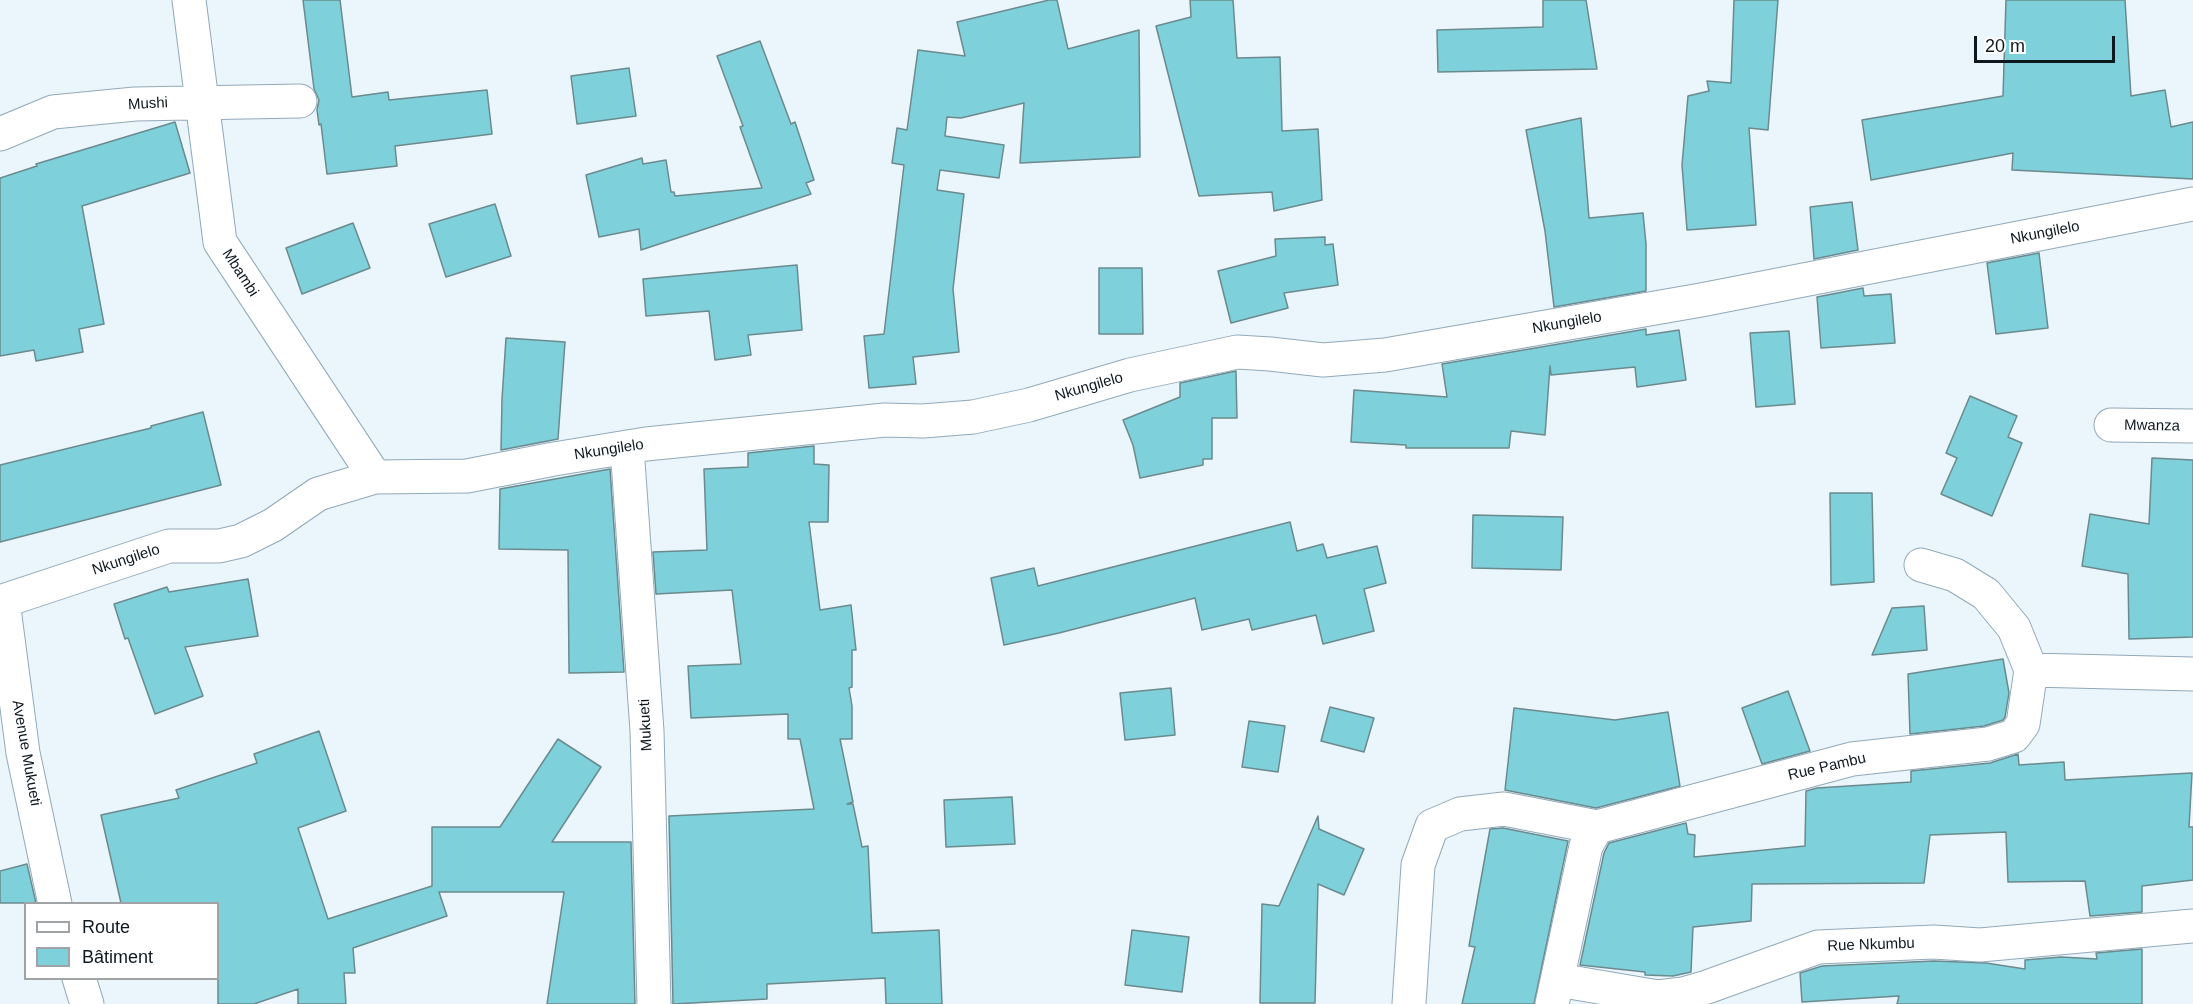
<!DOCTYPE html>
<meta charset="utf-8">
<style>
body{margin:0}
#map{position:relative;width:2193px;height:1004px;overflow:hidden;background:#ebf5fc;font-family:Arial,sans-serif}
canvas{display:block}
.legend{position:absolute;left:24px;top:902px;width:195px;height:78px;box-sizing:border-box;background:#fff;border:2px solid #9fa3a5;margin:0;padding:8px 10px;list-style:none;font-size:18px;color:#0f181e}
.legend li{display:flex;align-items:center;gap:12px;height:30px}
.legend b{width:30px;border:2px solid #9fa3a5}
.scale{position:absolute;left:1974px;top:36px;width:141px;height:27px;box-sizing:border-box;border:3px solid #0f181e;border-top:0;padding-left:8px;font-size:18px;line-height:21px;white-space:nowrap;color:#0f181e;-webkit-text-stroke:4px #fff;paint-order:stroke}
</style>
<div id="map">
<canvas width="2193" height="1004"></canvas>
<ul class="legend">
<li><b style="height:8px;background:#fff"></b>Route</li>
<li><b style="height:16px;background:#7ed1db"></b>Bâtiment</li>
</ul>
<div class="scale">20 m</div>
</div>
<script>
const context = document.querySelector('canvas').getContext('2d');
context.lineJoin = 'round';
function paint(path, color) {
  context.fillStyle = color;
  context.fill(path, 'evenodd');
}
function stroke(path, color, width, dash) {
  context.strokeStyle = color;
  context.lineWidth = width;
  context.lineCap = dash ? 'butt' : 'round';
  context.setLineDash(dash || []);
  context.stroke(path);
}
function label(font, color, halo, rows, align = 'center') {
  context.font = font + ' Arial,sans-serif';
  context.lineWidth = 5;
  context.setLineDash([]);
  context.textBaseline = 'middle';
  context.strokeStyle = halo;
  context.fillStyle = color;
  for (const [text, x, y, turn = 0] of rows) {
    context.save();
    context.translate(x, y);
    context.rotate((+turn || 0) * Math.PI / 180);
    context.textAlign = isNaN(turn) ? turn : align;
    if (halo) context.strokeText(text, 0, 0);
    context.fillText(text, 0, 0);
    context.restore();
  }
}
const building = new Path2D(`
 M 303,0 L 340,0 L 352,97 L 388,92 L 389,100 L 487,90 L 492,134 L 395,146 L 397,166 L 327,174 L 321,124 L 319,125 L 317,110 L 319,100 L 314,89 Z
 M 1049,0 L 1057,0 L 1068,49 L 1139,30 L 1140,157 L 1020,163 L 1024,103 L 961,118 L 947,117 L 945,136 L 1004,145 L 999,178 L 940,170 L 937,190 L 964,194 L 953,289 L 959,352 L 913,357 L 916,384 L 869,388 L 864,336 L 884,334 L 904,165 L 892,163 L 897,128 L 907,130 L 918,50 L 965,56 L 957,22 Z
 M 1190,0 L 1233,0 L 1237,58 L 1280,57 L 1282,131 L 1318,129 L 1322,200 L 1274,211 L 1272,192 L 1199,196 L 1156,26 L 1191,17 Z
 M 1543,0 L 1586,0 L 1597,69 L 1438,72 L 1437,30 L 1543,27 Z
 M 1734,0 L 1778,0 L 1768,130 L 1749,128 L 1756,225 L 1687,230 L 1682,165 L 1688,96 L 1709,91 L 1707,81 L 1731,83 Z
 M 2006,0 L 2125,0 L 2131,96 L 2165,90 L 2171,127 L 2193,122 L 2193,179 L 2012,170 L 2013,153 L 1871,180 L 1862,120 L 2003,96 Z
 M 760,41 L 791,124 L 795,122 L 814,180 L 806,183 L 811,194 L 641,250 L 639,229 L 599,237 L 586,175 L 642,158 L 643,164 L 666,160 L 671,192 L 674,192 L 675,196 L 762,188 L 740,127 L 743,126 L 717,56 Z
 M 629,68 L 636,116 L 577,124 L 571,76 Z
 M 1581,118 L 1589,218 L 1643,213 L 1646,244 L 1646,291 L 1554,307 L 1545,231 L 1526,130 Z
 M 175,122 L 190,173 L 82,206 L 104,324 L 79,329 L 83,352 L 36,361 L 34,350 L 0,356 L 0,178 L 37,166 L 36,164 Z
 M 1852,202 L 1858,250 L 1814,259 L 1810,207 Z
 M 495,204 L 511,256 L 446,277 L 429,224 Z
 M 353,223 L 370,268 L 302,294 L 286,248 Z
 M 1325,237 L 1325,245 L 1333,244 L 1338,285 L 1284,293 L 1288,308 L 1231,323 L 1218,271 L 1276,256 L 1275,239 Z
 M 2039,253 L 2048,328 L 1996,334 L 1987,263 Z
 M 797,265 L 802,330 L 748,335 L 751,355 L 715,360 L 709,311 L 646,316 L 643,279 Z
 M 1099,268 L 1142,268 L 1143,334 L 1099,334 Z
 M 1863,288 L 1864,296 L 1891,294 L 1895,343 L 1821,348 L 1817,297 Z
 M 1646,329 L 1646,335 L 1679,330 L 1686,380 L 1637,387 L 1635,367 L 1551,375 L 1550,366 L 1545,435 L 1511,431 L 1509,448 L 1406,448 L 1406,445 L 1351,442 L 1354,390 L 1447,397 L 1442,364 Z
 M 1789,331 L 1795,404 L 1756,407 L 1750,333 Z
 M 506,338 L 565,342 L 558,439 L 501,450 L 502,399 Z
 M 1236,371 L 1237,418 L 1212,418 L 1212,459 L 1203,459 L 1203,465 L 1140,478 L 1133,445 L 1123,420 L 1180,397 L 1180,383 Z
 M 1970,396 L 2017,416 L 2008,437 L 2022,443 L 1992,516 L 1941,494 L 1957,458 L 1946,453 Z
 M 203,412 L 221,485 L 0,542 L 0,465 L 151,428 L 151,426 Z
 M 814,446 L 814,464 L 829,465 L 828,522 L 809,522 L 820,610 L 851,605 L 856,650 L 852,650 L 852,687 L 849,688 L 852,706 L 852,739 L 840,739 L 853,802 L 847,804 L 853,804 L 862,847 L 868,846 L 872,933 L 939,930 L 942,1004 L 886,1004 L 885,978 L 767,984 L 767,999 L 673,1004 L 669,816 L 814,809 L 800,739 L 788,739 L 788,714 L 691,718 L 688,666 L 741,664 L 732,590 L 656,594 L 653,552 L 707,550 L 704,469 L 748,467 L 748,453 Z
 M 2152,458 L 2193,460 L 2193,637 L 2129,639 L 2128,574 L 2082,566 L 2090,514 L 2149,524 Z
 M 610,469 L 624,672 L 569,673 L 568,550 L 499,549 L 500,489 Z
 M 1830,493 L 1872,493 L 1874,582 L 1831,585 Z
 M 1473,515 L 1563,517 L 1561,570 L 1472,568 Z
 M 1290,522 L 1297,551 L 1323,544 L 1327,558 L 1377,546 L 1386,583 L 1364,589 L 1374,631 L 1323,644 L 1316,615 L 1252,630 L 1249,619 L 1202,630 L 1195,598 L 1059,633 L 1004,645 L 991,578 L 1034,568 L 1038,586 Z
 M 248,579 L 258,636 L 185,647 L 203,696 L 155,714 L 128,638 L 125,639 L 114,604 L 167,587 L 169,592 Z
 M 1924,606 L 1927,650 L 1872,655 L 1892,608 Z
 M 2003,659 L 2009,693 L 2005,717 L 2003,720 L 1984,726 L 1910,734 L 1908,674 Z
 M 1171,688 L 1175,735 L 1125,740 L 1120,693 Z
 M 1788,691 L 1810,751 L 1762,764 L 1742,708 Z
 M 1330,707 L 1374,718 L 1364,752 L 1321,741 Z
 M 1514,708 L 1615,720 L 1668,712 L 1680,786 L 1596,808 L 1505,790 Z
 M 1249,721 L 1285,726 L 1278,772 L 1242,767 Z
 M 319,731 L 346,811 L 298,828 L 328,919 L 432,886 L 432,827 L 500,827 L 558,739 L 601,767 L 552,842 L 631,842 L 635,1004 L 547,1004 L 564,892 L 439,892 L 447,916 L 353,948 L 355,973 L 344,973 L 346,1004 L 298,1004 L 298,989 L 254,1004 L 218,1004 L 218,903 L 121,903 L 101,815 L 179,798 L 176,790 L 257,763 L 254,754 Z
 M 2018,754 L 2019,765 L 2064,762 L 2065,780 L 2192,773 L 2189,827 L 2193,827 L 2193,880 L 2142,886 L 2142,912 L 2090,916 L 2085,881 L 2008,882 L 2006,832 L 1930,835 L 1924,883 L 1752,884 L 1751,921 L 1693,927 L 1691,972 L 1673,976 L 1645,975 L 1645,972 L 1580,965 L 1604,853 L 1609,843 L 1686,823 L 1688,834 L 1695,835 L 1694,857 L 1805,846 L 1806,791 L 1817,788 L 1911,782 L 1911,771 L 1990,763 Z
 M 1012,797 L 1015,844 L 946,847 L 944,800 Z
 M 1318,816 L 1319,829 L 1364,849 L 1344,895 L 1318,884 L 1315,1003 L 1260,1003 L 1262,904 L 1279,906 Z
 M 1503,828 L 1568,841 L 1534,1004 L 1462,1004 L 1475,947 L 1469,946 L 1490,829 Z
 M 27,864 L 36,903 L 0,903 L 0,871 Z
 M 1132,930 L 1189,937 L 1182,992 L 1125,985 Z
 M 2142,949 L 2142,1004 L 1897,1004 L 1899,996 L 1802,1002 L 1800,973 L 1822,966 L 1934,961 L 1986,963 L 2025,969 L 2025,960 L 2061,957 L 2097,959 L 2096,953 Z`);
paint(building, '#7ed1db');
stroke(building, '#6b8a8e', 1.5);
const minor = new Path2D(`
 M 189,0 L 220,242 L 375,477
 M 0,134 L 53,112 L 135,104 L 300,101
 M 2111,425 L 2193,426
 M 627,447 L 647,731 L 654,1004
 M 1921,565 L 1955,575 L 1986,594 L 2014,628 L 2031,670
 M 3,601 L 23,753 L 55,904
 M 0,602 L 169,546 L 219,546 L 241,541 L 273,525 L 318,494 L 375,477 L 467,476 L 554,459 L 646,444 L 885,420 L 923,421 L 973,417 L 1029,405 L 1130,375 L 1237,352 L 1270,354 L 1323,360 L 1385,355 L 1701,300 L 2193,204
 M 79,978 L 87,1004
 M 1558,980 L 1658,997 L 1683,994 L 1707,987 L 1818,947 L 1934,942 L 1980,945 L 2193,926
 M 1409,1004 L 1418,865 L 1432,826 L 1460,814 L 1504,809 L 1597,827
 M 1552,1004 L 1586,846 L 1597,827 L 1852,759 L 1988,744 L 2014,736 L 2023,724 L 2031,670 L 2193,674`);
stroke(minor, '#91a9b9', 35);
stroke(minor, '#fff', 33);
label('15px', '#0f181e', '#fff', [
 ["Mushi",148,104,-3],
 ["Nkungilelo",2045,233,-11],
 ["Mbambi",240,273,57],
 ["Nkungilelo",1567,323,-10],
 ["Nkungilelo",1089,387,-16],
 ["Mwanza",2152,426,1],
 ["Nkungilelo",609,450,-9],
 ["Nkungilelo",126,560,-18],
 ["Mukueti",646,725,-93],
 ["Avenue Mukueti",26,753,80],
 ["Rue Pambu",1827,767,-13],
 ["Rue Nkumbu",1871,945,-2]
]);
</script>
